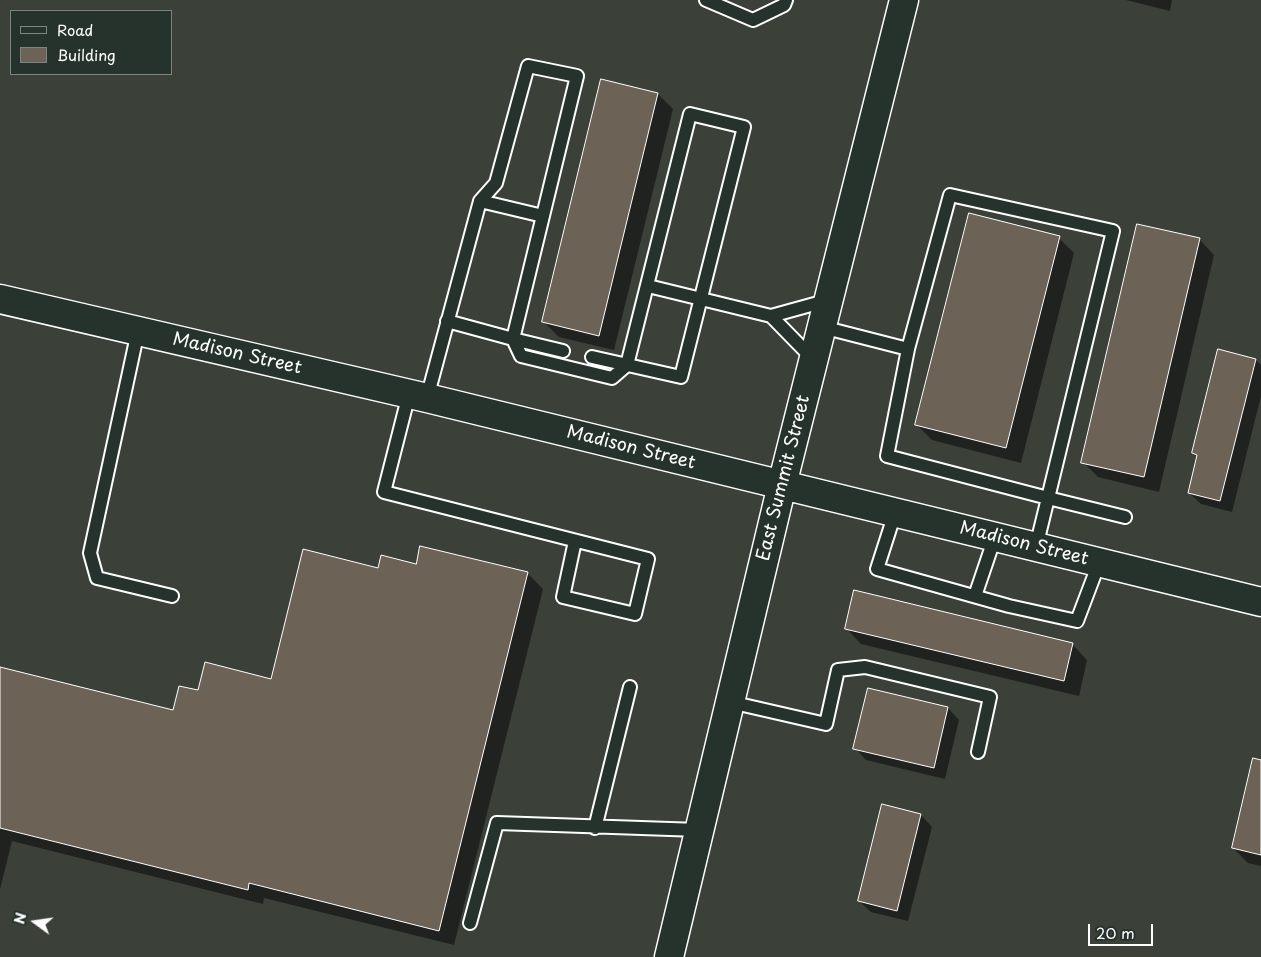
<!DOCTYPE html>
<style>
body{margin:0}
#map{position:relative;width:1261px;height:957px;overflow:hidden;background:#26332d;font-family:"Playpen Sans",sans-serif}
canvas{display:block}
.legend{position:absolute;left:10px;top:10px;width:162px;height:65px;box-sizing:border-box;background:#26332d;border:1px solid #7d8581;margin:0;padding:6px 9px;list-style:none;font-size:15px;color:#fff}
.legend li{display:flex;align-items:center;gap:10px;height:25px}
.legend b{width:25px;border:1px solid #7d8581}
.north{position:absolute;left:10px;top:897px;width:50px;height:50px;-webkit-text-stroke:4px #26332d;paint-order:stroke;rotate:284deg;font-size:14px;font-weight:700;line-height:20px;text-align:center;color:#fff}
.north::after{content:'';display:block;margin:auto;width:18px;height:22px;background:#fff;clip-path:polygon(50% 0,100% 100%,50% 72%,0 100%)}
.scale{position:absolute;left:1088px;top:924px;width:65px;height:22px;box-sizing:border-box;border:2px solid #fff;border-top:0;padding-left:6px;font-size:15px;line-height:18px;white-space:nowrap;color:#fff;-webkit-text-stroke:4px #26332d;paint-order:stroke}
</style>
<div id="map">
<canvas width="1261" height="957"></canvas>
<ul class="legend">
<li><b style="height:6px;background:#26332d"></b>Road</li>
<li><b style="height:14px;background:#6c6256"></b>Building</li>
</ul>
<div class="north">N</div>
<div class="scale">20 m</div>
</div>
<script>
const context = document.querySelector('canvas').getContext('2d');
context.lineJoin = 'round';
function paint(path, color) {
  context.fillStyle = color;
  context.fill(path, 'evenodd');
}
function stroke(path, color, width, dash) {
  context.strokeStyle = color;
  context.lineWidth = width;
  context.lineCap = dash ? 'butt' : 'round';
  context.setLineDash(dash || []);
  context.stroke(path);
}
function label(font, color, halo, rows, align = 'center') {
  context.font = font + ' "Playpen Sans",sans-serif';
  context.lineWidth = 4.5;
  context.setLineDash([]);
  context.textBaseline = 'middle';
  context.strokeStyle = halo;
  context.fillStyle = color;
  for (const [text, x, y, turn = 0] of rows) {
    context.save();
    context.translate(x, y);
    context.rotate((+turn || 0) * Math.PI / 180);
    context.textAlign = isNaN(turn) ? turn : align;
    if (halo) context.strokeText(text, 0, 0);
    context.fillText(text, 0, 0);
    context.restore();
  }
}
paint(new Path2D(`
 M 0,0 L 1261,0 L 1261,957 L 0,957 ZM 11,11 L 171,11 L 171,74 L 11,74 Z`), '#3b4139');
paint(new Path2D(`
 M 1126,0 L 1172,0 L 1170,11 Z
 M 658,94 L 673,109 L 614,350 L 559,337 L 543,321 Z
 M 1059,238 L 1074,253 L 1021,463 L 932,440 L 917,425 Z
 M 1199,239 L 1214,255 L 1159,492 L 1098,477 L 1083,462 Z
 M 1219,351 L 1256,360 L 1261,365 L 1261,396 L 1232,512 L 1201,504 L 1189,493 L 1198,458 L 1193,453 Z
 M 417,566 L 528,574 L 543,589 L 454,945 L 264,898 L 263,904 L 12,841 L 0,889 L 0,669 L 173,712 L 199,692 L 272,680 L 379,569 Z
 M 846,628 L 1072,644 L 1087,660 L 1079,696 L 861,644 Z
 M 948,708 L 959,720 L 945,779 L 866,760 L 855,748 Z
 M 1261,761 L 1261,866 L 1248,863 L 1233,848 Z
 M 921,815 L 932,827 L 908,921 L 871,912 L 859,901 Z`), '#0007');
const building = new Path2D(`
 M 601,79 L 658,93 L 599,336 L 542,322 Z
 M 969,213 L 1060,236 L 1006,448 L 915,425 Z
 M 1137,224 L 1200,238 L 1144,477 L 1081,463 Z
 M 1218,349 L 1256,359 L 1220,501 L 1188,493 L 1197,455 L 1192,453 Z
 M 420,546 L 528,572 L 439,931 L 249,883 L 248,890 L 0,828 L 0,667 L 173,710 L 179,686 L 198,690 L 205,662 L 271,679 L 303,549 L 378,568 L 381,555 L 416,564 Z
 M 854,590 L 1073,643 L 1064,681 L 845,629 Z
 M 868,688 L 948,707 L 934,768 L 853,749 Z
 M 1253,758 L 1261,760 L 1261,855 L 1232,848 Z
 M 882,804 L 921,814 L 897,911 L 858,901 Z`);
paint(building, '#6c6256');
stroke(building, '#fff', 1);
const lane = new Path2D(`
 M 706,0 L 753,20 L 784,5 L 786,0
 M 480,201 L 543,216
 M 648,286 L 771,316 L 829,300
 M 771,316 L 813,359
 M 447,321 L 513,339 L 563,351
 M 822,327 L 908,349 L 887,456 L 1048,498 L 1036,547
 M 138,331 L 90,553 L 97,578 L 172,596
 M 908,349 L 950,195 L 1113,231 L 1048,498 L 1125,517
 M 409,394 L 384,492 L 648,559 L 635,614 L 563,597 L 575,541
 M 427,398 L 480,201 L 496,183 L 528,66 L 577,76 L 513,339 L 521,356 L 612,378 L 627,365 L 690,114 L 744,127 L 681,377 L 592,357
 M 895,513 L 877,569 L 1009,606 L 1077,621 L 1099,563
 M 975,596 L 995,537
 M 730,702 L 826,724 L 838,670 L 865,667 L 990,697 L 978,752
 M 595,828 L 630,687
 M 470,923 L 497,823 L 699,830`);
const secondary = new Path2D(`
 M 0,299 L 427,398 L 1261,602
 M 669,957 L 782,485 L 904,0`);
stroke(lane, '#fff', 16);
stroke(secondary, '#fff', 31);
stroke(lane, '#26332d', 12);
stroke(secondary, '#26332d', 28);
label('18px', '#fff', '#26332d', [
 ["Madison Street",237,354,13],
 ["Madison Street",631,448,14],
 ["East Summit Street",784,478,-76],
 ["Madison Street",1024,544,14]
]);
</script>
